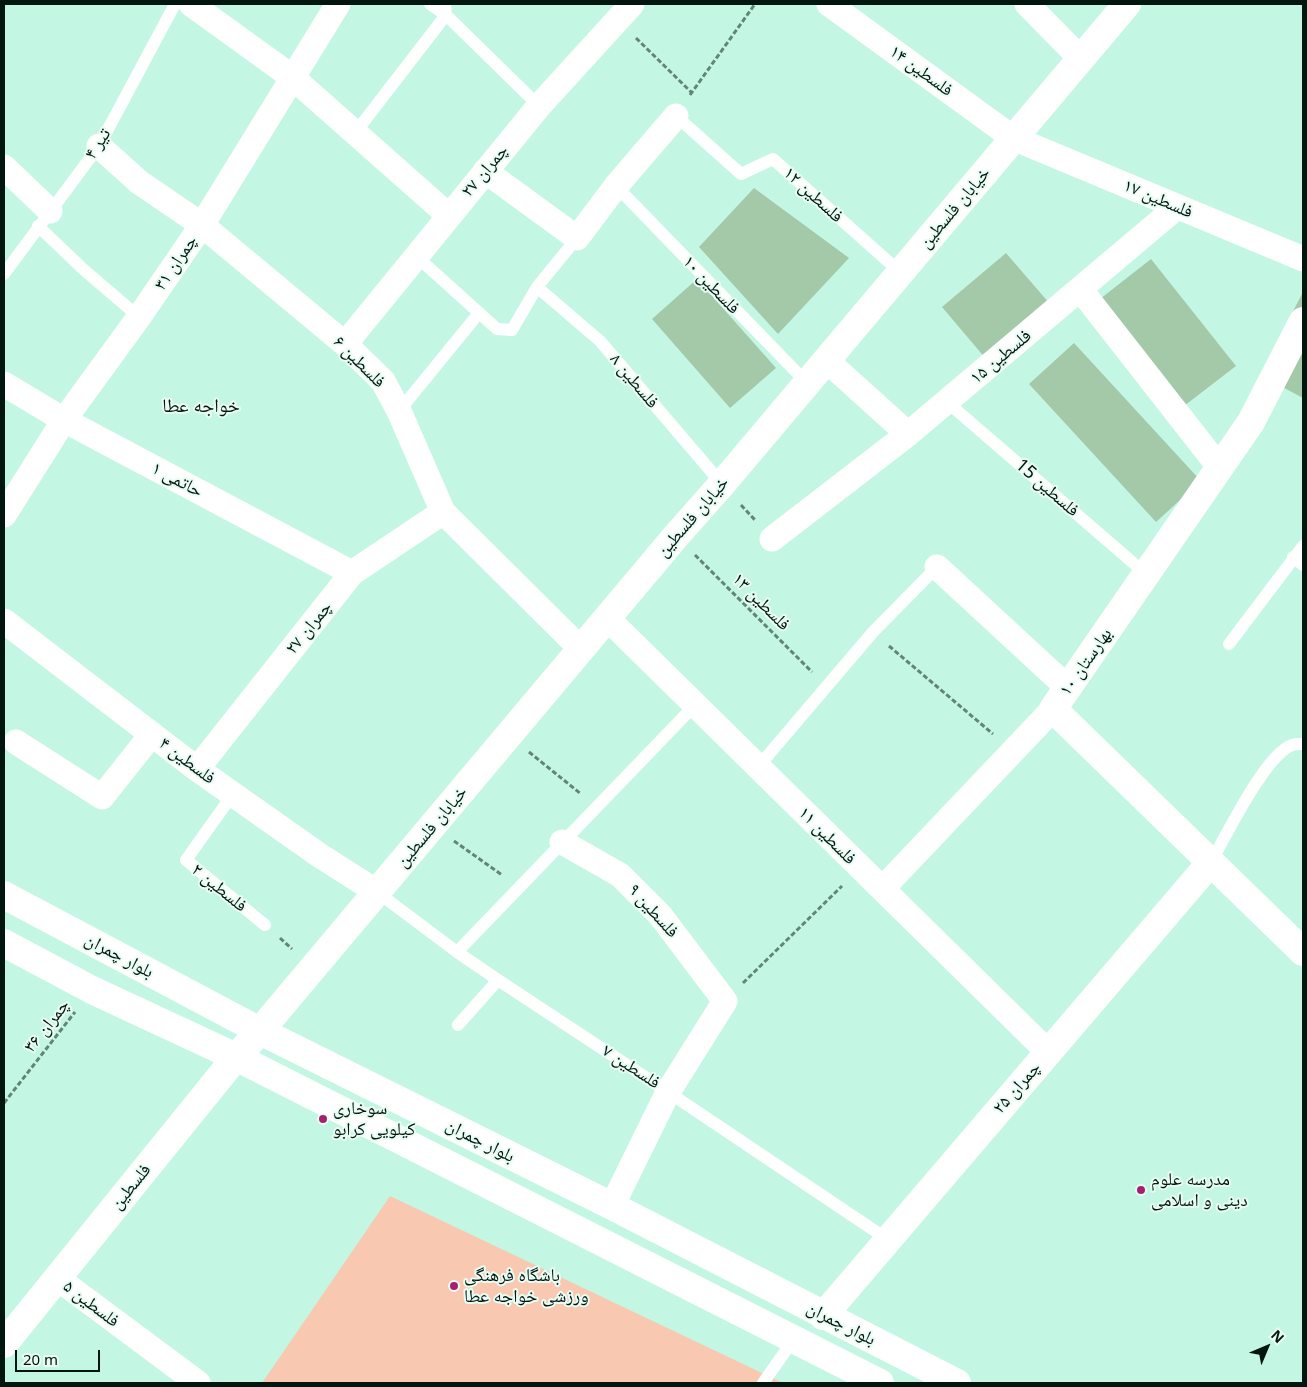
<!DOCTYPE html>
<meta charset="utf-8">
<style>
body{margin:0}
#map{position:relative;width:1307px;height:1387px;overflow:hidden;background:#c3f7e3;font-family:"Noto Sans",sans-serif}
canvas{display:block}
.frame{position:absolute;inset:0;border:5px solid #02150f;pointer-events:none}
.north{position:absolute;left:1242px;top:1322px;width:50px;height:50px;-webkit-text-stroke:4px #e8fcf4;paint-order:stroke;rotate:45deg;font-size:14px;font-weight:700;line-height:20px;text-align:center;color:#02150f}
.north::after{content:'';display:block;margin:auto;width:18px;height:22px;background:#02150f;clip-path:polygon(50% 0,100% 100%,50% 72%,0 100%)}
.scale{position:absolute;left:15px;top:1350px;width:85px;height:22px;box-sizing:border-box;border:2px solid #02150f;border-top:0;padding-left:6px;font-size:15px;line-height:18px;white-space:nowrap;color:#02150f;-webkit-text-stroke:4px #e8fcf4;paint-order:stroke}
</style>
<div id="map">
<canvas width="1307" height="1387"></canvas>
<div class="frame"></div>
<div class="north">N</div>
<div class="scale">20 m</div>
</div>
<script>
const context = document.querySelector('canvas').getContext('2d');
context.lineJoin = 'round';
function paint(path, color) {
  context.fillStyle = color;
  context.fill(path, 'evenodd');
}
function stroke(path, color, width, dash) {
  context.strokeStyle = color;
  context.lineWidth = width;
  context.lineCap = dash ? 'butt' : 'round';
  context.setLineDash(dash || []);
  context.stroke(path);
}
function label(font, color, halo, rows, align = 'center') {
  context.font = font + ' "Noto Sans","Noto Naskh Arabic",sans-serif';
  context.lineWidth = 4;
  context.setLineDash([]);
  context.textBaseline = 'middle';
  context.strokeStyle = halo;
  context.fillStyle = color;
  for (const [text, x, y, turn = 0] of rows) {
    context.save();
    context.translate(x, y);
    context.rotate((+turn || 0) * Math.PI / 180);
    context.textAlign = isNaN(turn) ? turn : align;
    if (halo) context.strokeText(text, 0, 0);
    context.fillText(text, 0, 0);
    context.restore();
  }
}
paint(new Path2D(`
 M 390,1196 L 783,1383 L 262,1383 Z`), '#f8c9b0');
paint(new Path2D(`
 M 754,188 L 849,258 L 778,334 L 699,247 Z
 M 1006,253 L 1050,304 L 986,359 L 942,307 Z
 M 1151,259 L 1236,366 L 1184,406 L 1100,299 Z
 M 697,279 L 776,368 L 730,408 L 652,319 Z
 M 1303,292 L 1303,398 L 1260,375 Z
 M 1074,343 L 1201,481 L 1156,522 L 1029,384 Z`), '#a3c9a9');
stroke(new Path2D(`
 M 636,38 L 692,93
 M 690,95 L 755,4
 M 741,505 L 755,520
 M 695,555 L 812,672
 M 889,646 L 993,734
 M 529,752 L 581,794
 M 454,841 L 502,875
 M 280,938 L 292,949
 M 743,983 L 842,886
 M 4,1103 L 75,1012`), '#628578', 3, [5, 2.5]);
stroke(new Path2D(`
 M 430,4 L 446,15 L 539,106
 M 676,116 L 741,174 L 773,159 L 900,272
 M 355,133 L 446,15 L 445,4
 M 616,186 L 807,383
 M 38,226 L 83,269 L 139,317
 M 416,256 L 497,329 L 512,330 L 537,287 L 577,238
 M 4,274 L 99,146 L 175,4
 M 537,287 L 600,341 L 722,484
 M 947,402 L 1146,574
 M 399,411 L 479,313
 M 1293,557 L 1303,565
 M 1229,644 L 1303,546
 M 758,767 L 873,632 L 937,567
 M 233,794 L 186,860 L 265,925
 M 1211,862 C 1226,836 1265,755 1292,745 C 1295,744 1300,744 1303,744
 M 377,892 L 457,952 L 498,980 L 668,1092 L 887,1239
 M 457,952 L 695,705
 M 458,1025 L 498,980
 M 763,1383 L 794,1339`), '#fff', 12);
stroke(new Path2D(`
 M 191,4 L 292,77 L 448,215
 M 829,4 L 1013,138 L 1303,259
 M 1027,4 L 1081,59
 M 99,146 L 139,182 L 202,225 L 345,344 L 383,381 L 399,411 L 443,512 L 581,649
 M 4,167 L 50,211
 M 485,171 L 577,238 L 616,186 L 676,116
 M 1080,289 L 1220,468
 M 345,344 L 539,106 L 632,4
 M 826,360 L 908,434 L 1177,207
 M 4,384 L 64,420 L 352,573
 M 4,515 L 64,420 L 139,317 L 202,225 L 338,4
 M 772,539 L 908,434
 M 937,567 L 1068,688
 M 608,619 L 1048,1052
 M 4,621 L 197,769 L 319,855 L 377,892
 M 16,742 L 102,797 L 152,734
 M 197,769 L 352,573 L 443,512
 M 562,842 L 620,875 L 660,915 L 725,1001 L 668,1092 L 612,1206
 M 882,889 L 1053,709
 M 57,1278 L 198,1383`), '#fff', 25);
stroke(new Path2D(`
 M 1303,321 L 1251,422 L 1053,709 L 1303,952
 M 4,895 L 260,1031 L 612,1206 L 957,1383
 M 4,943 L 92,990 L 236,1057 L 880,1383
 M 823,1316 L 1211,862
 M 4,1344 L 236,1057 L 260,1031 L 676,536 L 722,484 L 1127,4`), '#fff', 28);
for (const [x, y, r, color] of [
 [323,1119,5,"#a4216f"],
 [1141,1190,5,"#a4216f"],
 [454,1286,5,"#a4216f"]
]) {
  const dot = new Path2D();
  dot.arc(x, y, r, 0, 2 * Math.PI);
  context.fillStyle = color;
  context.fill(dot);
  stroke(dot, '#e8fcf4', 2);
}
label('18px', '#02150f', '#e8fcf4', [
 ["فلسطین ۱۴",921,71,36],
 ["تیر ۴",98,144,-57],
 ["چمران ۲۷",485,171,-50],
 ["فلسطین ۱۲",813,195,42],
 ["فلسطین ۱۷",1158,199,23],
 ["خیابان فلسطین",955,208,-50],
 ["چمران ۳۱",176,263,-56],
 ["فلسطین ۱۰",711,285,46],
 ["فلسطین ۱۵",1001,357,-40],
 ["فلسطین ۶",359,362,45],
 ["فلسطین ۸",634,381,50],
 ["حاتمی ۱",177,480,28],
 ["فلسطین 15",1047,488,41],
 ["خیابان فلسطین",693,517,-49],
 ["فلسطین ۱۳",761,602,45],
 ["چمران ۲۷",309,628,-51],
 ["بهارستان ۱۰",1086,662,-55],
 ["فلسطین ۴",187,761,37],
 ["خیابان فلسطین",432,827,-50],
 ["فلسطین ۱۱",827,836,45],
 ["فلسطین ۲",219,888,39],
 ["فلسطین ۹",653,911,48],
 ["بلوار چمران",119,956,28],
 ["چمران ۳۶",47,1026,-52],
 ["فلسطین ۷",631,1067,33],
 ["چمران ۲۵",1017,1088,-49],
 ["بلوار چمران",480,1141,27],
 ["فلسطین",131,1187,-51],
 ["فلسطین ۵",91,1304,37],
 ["بلوار چمران",841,1324,27]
]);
label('18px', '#02150f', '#e8fcf4', [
 ["سوخاری",333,1109],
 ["کیلویی کرابو",333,1130],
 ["مدرسه علوم",1151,1180],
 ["دینی و اسلامی",1151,1201],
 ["باشگاه فرهنگی",464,1276],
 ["ورزشی خواجه عطا",464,1297]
], 'left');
label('19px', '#02150f', '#e8fcf4', [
 ["خواجه عطا",201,407]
]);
</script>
